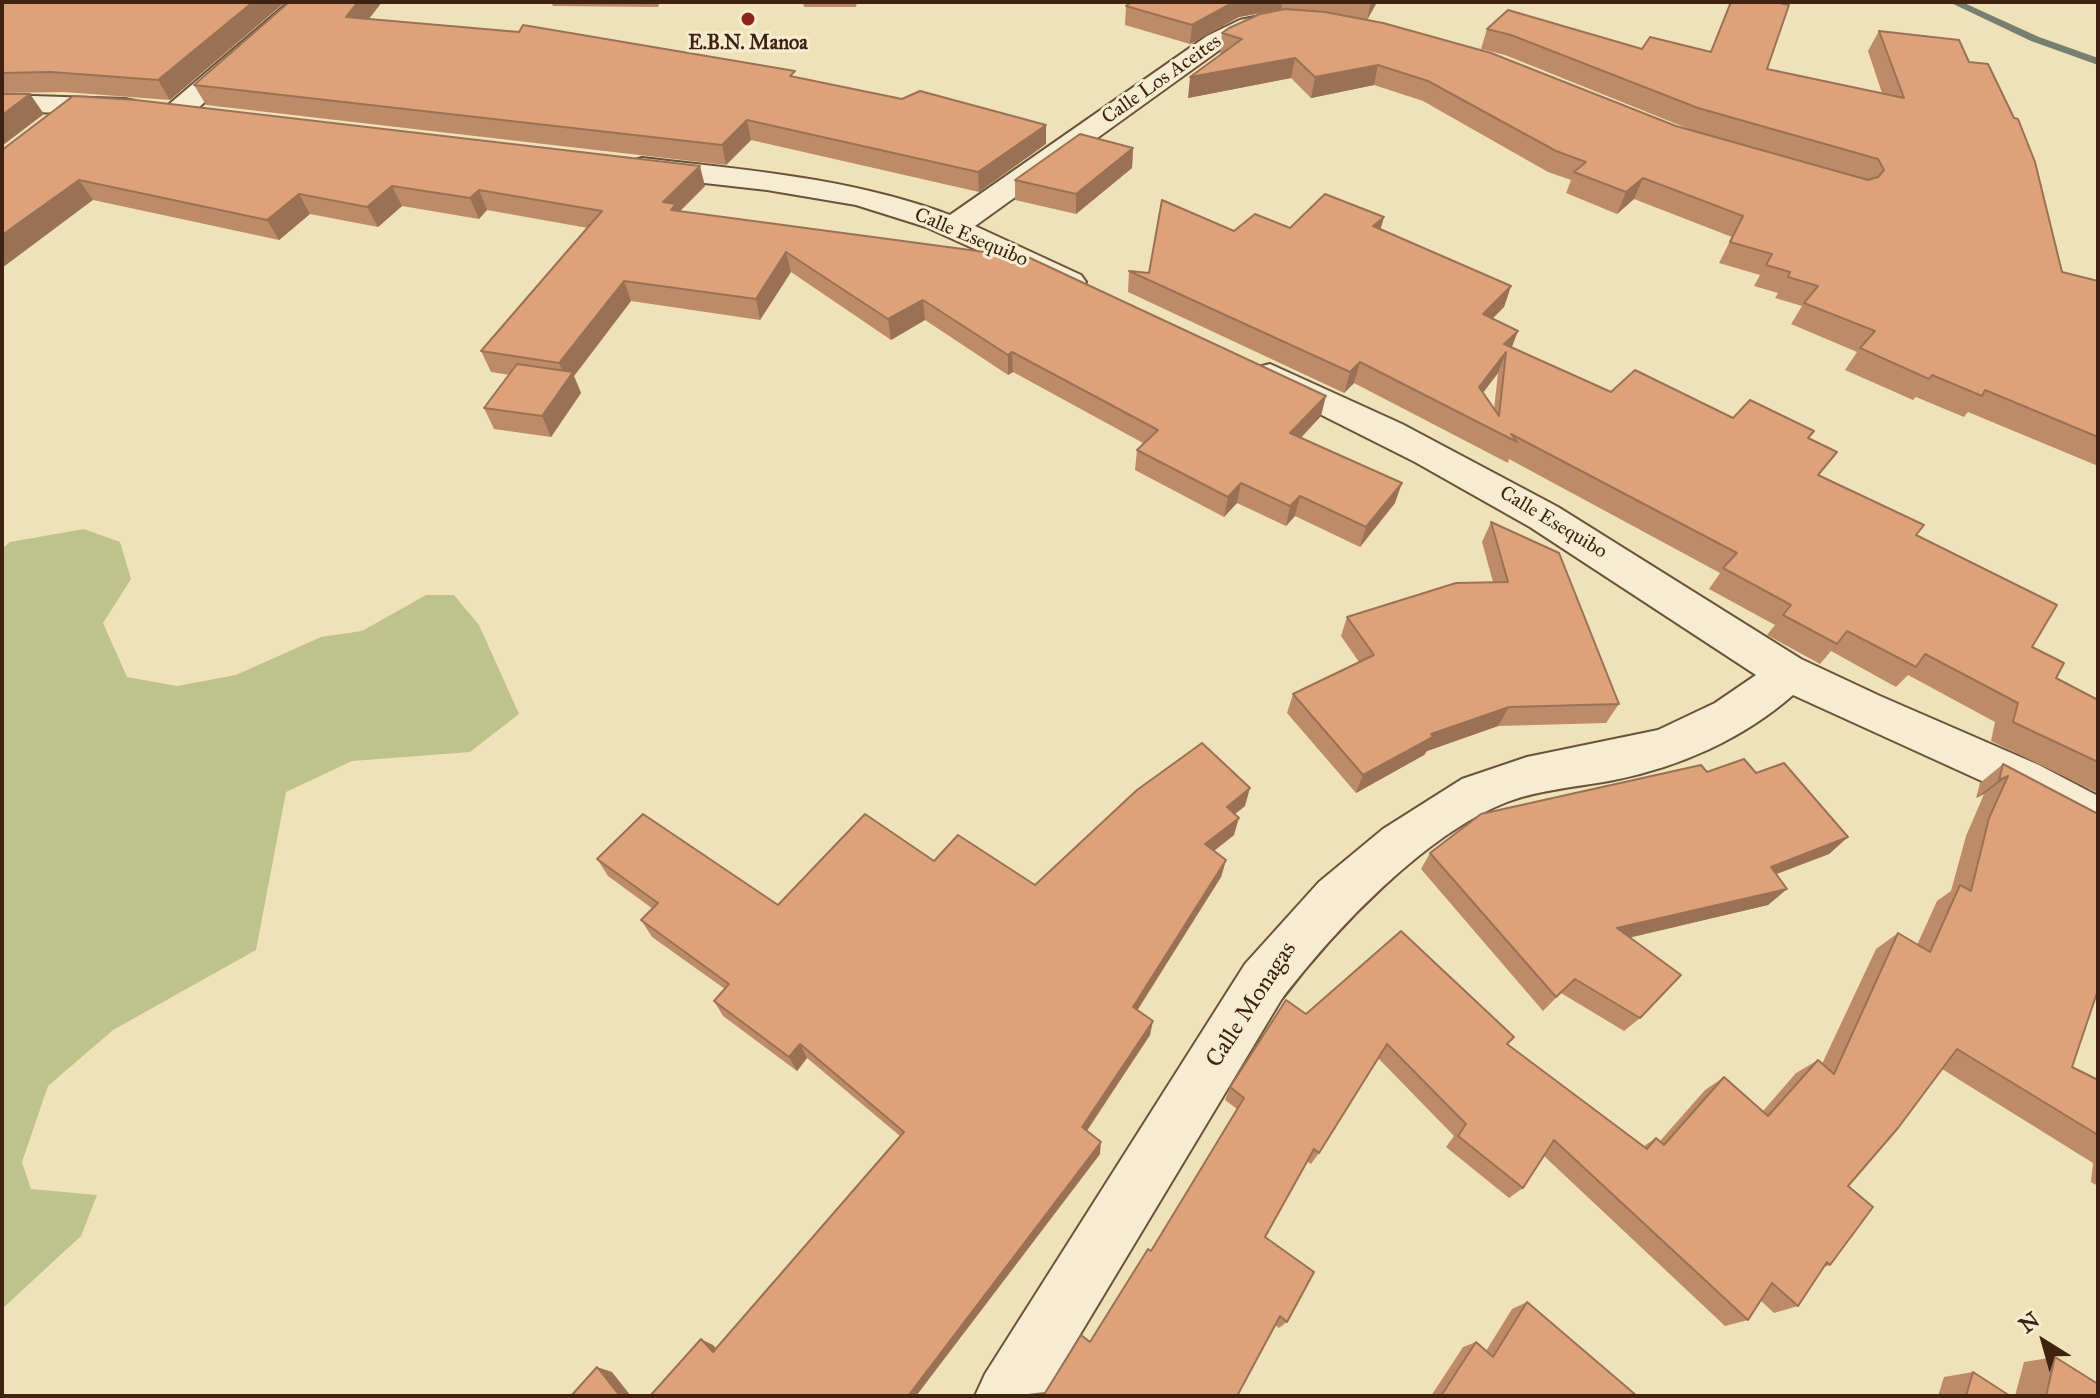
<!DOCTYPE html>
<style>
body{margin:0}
#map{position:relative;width:2100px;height:1398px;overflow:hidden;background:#f0e2b8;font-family:"IM FELL Great Primer",serif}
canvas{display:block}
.frame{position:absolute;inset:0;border:4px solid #3f2210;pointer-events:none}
.north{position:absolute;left:2004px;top:1302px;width:80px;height:80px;-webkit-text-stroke:6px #f5ecd1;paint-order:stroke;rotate:323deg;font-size:22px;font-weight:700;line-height:32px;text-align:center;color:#3f2210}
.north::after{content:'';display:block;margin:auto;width:28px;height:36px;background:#3f2210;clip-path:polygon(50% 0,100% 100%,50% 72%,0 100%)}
</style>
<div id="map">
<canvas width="2100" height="1398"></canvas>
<div class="frame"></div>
<div class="north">N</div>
</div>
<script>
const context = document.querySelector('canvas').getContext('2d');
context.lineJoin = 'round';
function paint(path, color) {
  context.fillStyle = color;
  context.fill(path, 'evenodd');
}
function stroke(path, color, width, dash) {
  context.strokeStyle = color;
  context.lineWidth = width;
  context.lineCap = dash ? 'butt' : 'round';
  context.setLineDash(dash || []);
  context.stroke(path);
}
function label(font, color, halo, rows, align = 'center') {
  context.font = font + ' "IM FELL Great Primer",serif';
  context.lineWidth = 6;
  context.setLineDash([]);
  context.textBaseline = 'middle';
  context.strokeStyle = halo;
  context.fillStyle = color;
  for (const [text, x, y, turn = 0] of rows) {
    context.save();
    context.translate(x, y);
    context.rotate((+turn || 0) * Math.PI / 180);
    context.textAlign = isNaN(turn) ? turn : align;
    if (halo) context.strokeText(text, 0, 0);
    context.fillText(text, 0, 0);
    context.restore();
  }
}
paint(new Path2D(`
 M 84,529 L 120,542 L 131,579 L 103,623 L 127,677 L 177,686 L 236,675 L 321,637 L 362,631 L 426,595 L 454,595 L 479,625 L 519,714 L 470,752 L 352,761 L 286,792 L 256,950 L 113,1030 L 48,1086 L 22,1162 L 31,1189 L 97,1195 L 81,1236 L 2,1309 L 2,549 L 10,542 Z`), '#bec28b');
paint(new Path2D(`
 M 1949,2 L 1962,2 L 2039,37 L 2098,58 L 2098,65 L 2031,41 Z`), '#767f71');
const minor = new Path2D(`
 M 289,2 L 316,2 L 187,118 L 177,120 L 167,118 L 163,112 L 167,106 Z
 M 1279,12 L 1288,14 L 1291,19 L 1288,24 L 1256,31 L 1225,46 L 975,226 L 1081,275 L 1086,282 L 1081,289 L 1070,292 L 926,227 L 856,205 L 767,190 L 642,176 L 632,173 L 627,167 L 632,161 L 642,158 C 746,170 851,178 950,215 L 1207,36 L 1240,20 Z
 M 2,95 L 125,99 L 135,101 L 139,107 L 135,113 L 125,115 L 2,111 Z
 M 1270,364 L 1402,424 L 1558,507 L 1801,659 L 1880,696 L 2039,765 L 2098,796 L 2098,841 L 2081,835 L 2006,792 L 1793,695 C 1743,739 1679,767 1614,780 C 1579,787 1541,789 1507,802 C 1425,834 1334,930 1281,1000 L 1043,1396 L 975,1396 L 985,1374 L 1245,964 L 1319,882 L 1383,829 L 1462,779 L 1527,757 L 1658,730 L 1715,703 L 1756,675 L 1530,527 L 1415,462 L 1258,383 L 1253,375 L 1258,367 Z`);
stroke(minor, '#6b523a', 4);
paint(minor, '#f5ecd1');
paint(new Path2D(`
 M 2,2 L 285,2 L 170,100 L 64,92 L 2,93 Z
 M 289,2 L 382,2 L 369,19 L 796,77 L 1046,144 L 979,192 L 751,140 L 726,165 L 206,105 L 194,85 Z
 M 551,2 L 660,2 L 658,7 L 553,6 Z
 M 803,2 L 857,2 L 856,7 L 804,7 Z
 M 1131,2 L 1377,2 L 1367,20 L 1676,126 L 1689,129 L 1505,55 L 1481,49 L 1487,29 L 1642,49 L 1710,52 L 1730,2 L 1767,69 L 1882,93 L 1868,51 L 1879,31 L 2062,272 L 2098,281 L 2098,470 L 2098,466 L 1968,412 L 1964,417 L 1916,397 L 1913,400 L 1845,370 L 1857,352 L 1791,324 L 1802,306 L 1775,298 L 1778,293 L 1754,286 L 1760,275 L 1719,263 L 1732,237 L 1634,199 L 1617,214 L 1566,193 L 1571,180 L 1548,172 L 1423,101 L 1374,85 L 1311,98 L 1291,78 L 1188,98 L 1222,54 L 1220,53 L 1222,33 L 1284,9 L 1239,17 L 1190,44 L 1125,25 L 1126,6 Z
 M 1133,148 L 1132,168 L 1076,214 L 1015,200 L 1015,180 Z
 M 2,150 L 705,186 L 680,211 L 1321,416 L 1301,438 L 1395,503 L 1360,547 L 1295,516 L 1286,526 L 1237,503 L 1224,517 L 1135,470 L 1137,450 L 1143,443 L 1013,372 L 1008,375 L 925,320 L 891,340 L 791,272 L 760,320 L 631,301 L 574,376 L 581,393 L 551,437 L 494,429 L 484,408 L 510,375 L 491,372 L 481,351 L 588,228 L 487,210 L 479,219 L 402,206 L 378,227 L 310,214 L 279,240 L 93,200 Z
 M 1384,217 L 1380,230 L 1511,286 L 1504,307 L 1492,319 L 1518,331 L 1511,348 L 1611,392 L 1733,418 L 1809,438 L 1820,475 L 1916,535 L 2032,647 L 2056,678 L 2098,700 L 2098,793 L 1991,741 L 1995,722 L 1908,675 L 1896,687 L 1831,651 L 1820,664 L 1767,635 L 1775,625 L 1709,589 L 1720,573 L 1509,459 L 1508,463 L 1354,383 L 1344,393 L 1128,292 L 1129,271 L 1149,273 L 1234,231 L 1290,228 ZM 1498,373 L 1494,409 L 1483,393 Z
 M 1491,522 L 1619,704 L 1606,723 L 1498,726 L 1427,751 L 1424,755 L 1356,793 L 1287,713 L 1293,694 L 1359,662 L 1341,636 L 1347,617 L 1493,582 L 1482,542 Z
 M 2003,764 L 2098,814 L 2072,1067 L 2098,1080 L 2098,1186 L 2091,1182 L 2093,1163 L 1942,1069 L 1848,1186 L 1830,1265 L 1824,1267 L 1798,1306 L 1774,1313 L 1760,1300 L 1748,1320 L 1725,1326 L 1544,1156 L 1523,1188 L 1509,1198 L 1446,1147 L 1454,1136 L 1378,1058 L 1319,1153 L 1311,1164 L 1307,1161 L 1265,1237 L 1287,1322 L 1279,1328 L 1275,1325 L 1045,1393 L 1090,1342 L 1151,1251 L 1237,1109 L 1225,1100 L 1230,1087 L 1306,1014 L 1507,1044 L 1644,1146 L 1656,1138 L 1660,1141 L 1705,1090 L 1724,1077 L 1763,1111 L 1796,1073 L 1818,1060 L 1822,1064 L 1876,949 L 1898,933 L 1917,945 L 1937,901 L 1951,891 L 1966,836 L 1984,794 L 1976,798 L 1980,783 Z
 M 1707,772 L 1756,773 L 1848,837 L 1829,854 L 1776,874 L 1787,889 L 1768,905 L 1630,937 L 1640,1018 L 1624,1031 L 1561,993 L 1543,1011 L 1421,869 L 1430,853 Z
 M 1245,806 L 1235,814 L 1234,835 L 1214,851 L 1226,860 L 1221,877 L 1137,1010 L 1150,1035 L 1087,1131 L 1100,1154 L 916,1396 L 650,1396 L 713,1345 L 716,1349 L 900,1136 L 807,1058 L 797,1071 L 723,1016 L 714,1001 L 725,989 L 652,937 L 641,920 L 653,909 L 608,876 L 597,859 L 778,905 L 934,861 L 1035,885 Z
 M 1527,1302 L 1637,1396 L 1431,1396 L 1463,1347 L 1476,1342 L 1486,1351 L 1512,1309 Z
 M 2055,1357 L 2098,1396 L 2015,1396 L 2024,1362 Z
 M 1973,1372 L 2010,1396 L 1938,1396 L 1944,1377 Z`), '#be8b69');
paint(new Path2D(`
 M 253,2 L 285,2 L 170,100 L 158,80 Z
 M 358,2 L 382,2 L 355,36 L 346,17 Z
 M 1234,2 L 1283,2 L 1281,9 L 1239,17 L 1190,44 L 1192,25 Z
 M 1371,2 L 1377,2 L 1367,20 Z
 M 1295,58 L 1291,78 L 1188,98 L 1190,77 Z
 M 1378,65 L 1374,85 L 1311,98 L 1315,77 Z
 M 30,94 L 44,114 L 2,146 L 2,115 Z
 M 747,120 L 751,140 L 726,165 L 722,145 Z
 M 1046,125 L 1046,144 L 979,192 L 978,172 Z
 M 1133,148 L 1132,168 L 1076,214 L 1076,194 Z
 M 700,166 L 705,186 L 678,213 L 682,225 L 663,202 Z
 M 1643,178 L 1634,199 L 1617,214 L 1626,192 Z
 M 79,180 L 93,200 L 2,268 L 2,235 Z
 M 392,186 L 402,206 L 378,227 L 367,207 Z
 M 479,190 L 487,210 L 479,219 L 470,198 Z
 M 299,194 L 310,214 L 279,240 L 267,220 Z
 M 1384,217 L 1378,238 L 1373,226 Z
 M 786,252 L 791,272 L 760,320 L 756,299 Z
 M 624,281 L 631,301 L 574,376 L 581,393 L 551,437 L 542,416 L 567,381 L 559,363 Z
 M 1511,286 L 1504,307 L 1475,335 L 1483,314 Z
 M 923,300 L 925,320 L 891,340 L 888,319 Z
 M 1518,331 L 1510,352 L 1506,352 L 1498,373 L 1471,408 L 1479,387 L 1504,344 Z
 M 1012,352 L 1013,372 L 1008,375 L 1008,355 Z
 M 1360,362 L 1354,383 L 1344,393 L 1350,372 Z
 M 1326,396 L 1321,416 L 1286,453 L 1290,433 Z
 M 1241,483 L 1237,503 L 1224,517 L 1228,497 Z
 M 1402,483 L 1395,503 L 1360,547 L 1366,527 Z
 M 1300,496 L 1295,516 L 1286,526 L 1290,506 Z
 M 1509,707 L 1498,726 L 1427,751 L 1424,755 L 1356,793 L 1363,775 L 1431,734 Z
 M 2008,776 L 1984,794 L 1976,798 L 1999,780 Z
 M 1250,788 L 1245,806 L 1222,824 L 1227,807 Z
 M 1239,818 L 1234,835 L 1201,861 L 1205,844 Z
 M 1848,837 L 1829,854 L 1753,883 L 1771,867 Z
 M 1226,860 L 1221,877 L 1130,1022 L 1133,1007 Z
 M 1787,889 L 1768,905 L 1603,944 L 1617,928 Z
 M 1153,1021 L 1150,1035 L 1081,1139 L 1082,1127 Z
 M 800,1044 L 807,1058 L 797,1071 L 789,1057 Z
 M 1101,1142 L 1100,1154 L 916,1396 L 908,1396 Z
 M 701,1339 L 713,1345 L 724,1357 L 713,1352 Z
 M 597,1367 L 612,1372 L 631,1396 L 620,1396 Z`), '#9b7155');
const building = new Path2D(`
 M 2,2 L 253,2 L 158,80 L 51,72 L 2,73 Z
 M 289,2 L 358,2 L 346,17 L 519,32 L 523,25 L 795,71 L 790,76 L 902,99 L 920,91 L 1046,125 L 978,172 L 747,120 L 722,145 L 194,85 Z
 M 1131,2 L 1234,2 L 1192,25 L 1126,6 Z
 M 1731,2 L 1775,2 L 1789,5 L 1767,69 L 1904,98 L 1879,31 L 1959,40 L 1969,62 L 1988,64 L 2014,118 L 2018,119 L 2035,162 L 2062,272 L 2098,281 L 2098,437 L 1985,390 L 1982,396 L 1932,375 L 1929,379 L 1860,348 L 1875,331 L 1804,303 L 1818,286 L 1788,277 L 1790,272 L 1766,265 L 1772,254 L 1730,242 L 1743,216 L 1643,178 L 1626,192 L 1574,172 L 1586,162 L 1556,151 L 1428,81 L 1378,65 L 1315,77 L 1295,58 L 1190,77 L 1242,39 L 1222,33 L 1229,28 L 1260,14 L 1285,9 L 1325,12 L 1383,23 L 1491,53 L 1676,126 L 1868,180 L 1878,177 L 1884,170 L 1878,159 L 1698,108 L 1511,35 L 1487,29 L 1508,10 L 1642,49 L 1650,37 L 1711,52 Z
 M 2,94 L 30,94 L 2,115 Z
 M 73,96 L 136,100 L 700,166 L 663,202 L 676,204 L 671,210 L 1030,258 L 1326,396 L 1290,433 L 1402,483 L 1366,527 L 1300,496 L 1290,506 L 1241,483 L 1228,497 L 1137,450 L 1158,430 L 1012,352 L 1008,355 L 923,300 L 888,319 L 786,252 L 756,299 L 624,281 L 559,363 L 481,351 L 602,211 L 479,190 L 470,198 L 392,186 L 367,207 L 299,194 L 267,220 L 79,180 L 2,235 L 2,150 Z
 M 1080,134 L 1133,148 L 1076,194 L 1015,180 Z
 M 1325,194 L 1384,217 L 1373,226 L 1511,286 L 1483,314 L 1518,331 L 1504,344 L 1611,392 L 1635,370 L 1733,418 L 1750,400 L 1814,431 L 1808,438 L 1837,452 L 1818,475 L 1924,525 L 1916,535 L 2057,605 L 2032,647 L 2064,663 L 2056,678 L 2098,700 L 2098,762 L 2013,722 L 2018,703 L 1925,654 L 1916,667 L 1847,631 L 1837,644 L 1783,615 L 1791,605 L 1723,568 L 1737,553 L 1511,434 L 1517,442 L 1360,362 L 1350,372 L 1129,271 L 1149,273 L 1162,200 L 1234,231 L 1255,214 L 1290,228 ZM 1506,352 L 1499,416 L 1479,387 Z
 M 517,364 L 573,372 L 542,416 L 484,408 Z
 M 1491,522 L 1559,553 L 1619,704 L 1509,707 L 1431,734 L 1433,737 L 1363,775 L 1293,694 L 1374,655 L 1347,617 L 1456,583 L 1508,582 Z
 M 1202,743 L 1250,788 L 1227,807 L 1239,818 L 1205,844 L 1226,860 L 1133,1007 L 1153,1021 L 1082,1127 L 1101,1142 L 908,1396 L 650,1396 L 701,1339 L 713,1352 L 904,1132 L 800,1044 L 789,1057 L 714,1001 L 729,984 L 641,920 L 658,903 L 597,859 L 643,814 L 778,905 L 865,814 L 934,861 L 958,835 L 1035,885 L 1137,790 Z
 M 1744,759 L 1756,773 L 1784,763 L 1848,837 L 1771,867 L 1787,889 L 1617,928 L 1681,975 L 1640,1018 L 1575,979 L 1556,997 L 1430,853 L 1481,814 L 1701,765 L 1707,772 Z
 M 2003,764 L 2098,814 L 2098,990 L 2072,1067 L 2098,1080 L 2098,1135 L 1957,1049 L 1898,1128 L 1848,1186 L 1873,1207 L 1830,1265 L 1827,1262 L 1798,1306 L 1772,1283 L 1748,1320 L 1554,1140 L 1523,1188 L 1458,1136 L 1466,1124 L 1387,1044 L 1319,1153 L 1314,1149 L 1265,1237 L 1314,1272 L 1287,1322 L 1280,1316 L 1237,1396 L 1028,1396 L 1028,1395 L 1045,1393 L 1081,1335 L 1090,1342 L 1148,1249 L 1151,1251 L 1244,1098 L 1230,1087 L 1286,1000 L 1306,1014 L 1401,931 L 1514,1037 L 1507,1044 L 1647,1149 L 1656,1138 L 1664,1145 L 1724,1077 L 1768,1116 L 1818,1060 L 1834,1074 L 1898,933 L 1930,952 L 1960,885 L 1971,891 L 1989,818 L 2008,776 L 1999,780 Z
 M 1527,1302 L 1637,1396 L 1441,1396 L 1476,1342 L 1493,1357 Z
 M 2055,1357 L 2098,1384 L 2098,1396 L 2046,1396 Z
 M 597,1367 L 620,1396 L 571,1396 Z
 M 1973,1372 L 2010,1396 L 1966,1396 Z`);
paint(building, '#dda27a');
stroke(building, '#9b7155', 2);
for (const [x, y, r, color] of [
 [748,19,8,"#8f2418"]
]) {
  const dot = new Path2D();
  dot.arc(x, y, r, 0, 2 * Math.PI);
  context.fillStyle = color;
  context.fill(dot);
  stroke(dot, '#f5ecd1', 3);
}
label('bold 20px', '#3f2210', '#f5ecd1', [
 ["E.B.N. Manoa",748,44]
]);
label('20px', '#3f2210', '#f5ecd1', [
 ["Calle Los Aceites",1162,80,-35],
 ["Calle Esequibo",971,238,23],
 ["Calle Esequibo",1553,523,31]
]);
label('24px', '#3f2210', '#f5ecd1', [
 ["Calle Monagas",1252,1005,-57]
]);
</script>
